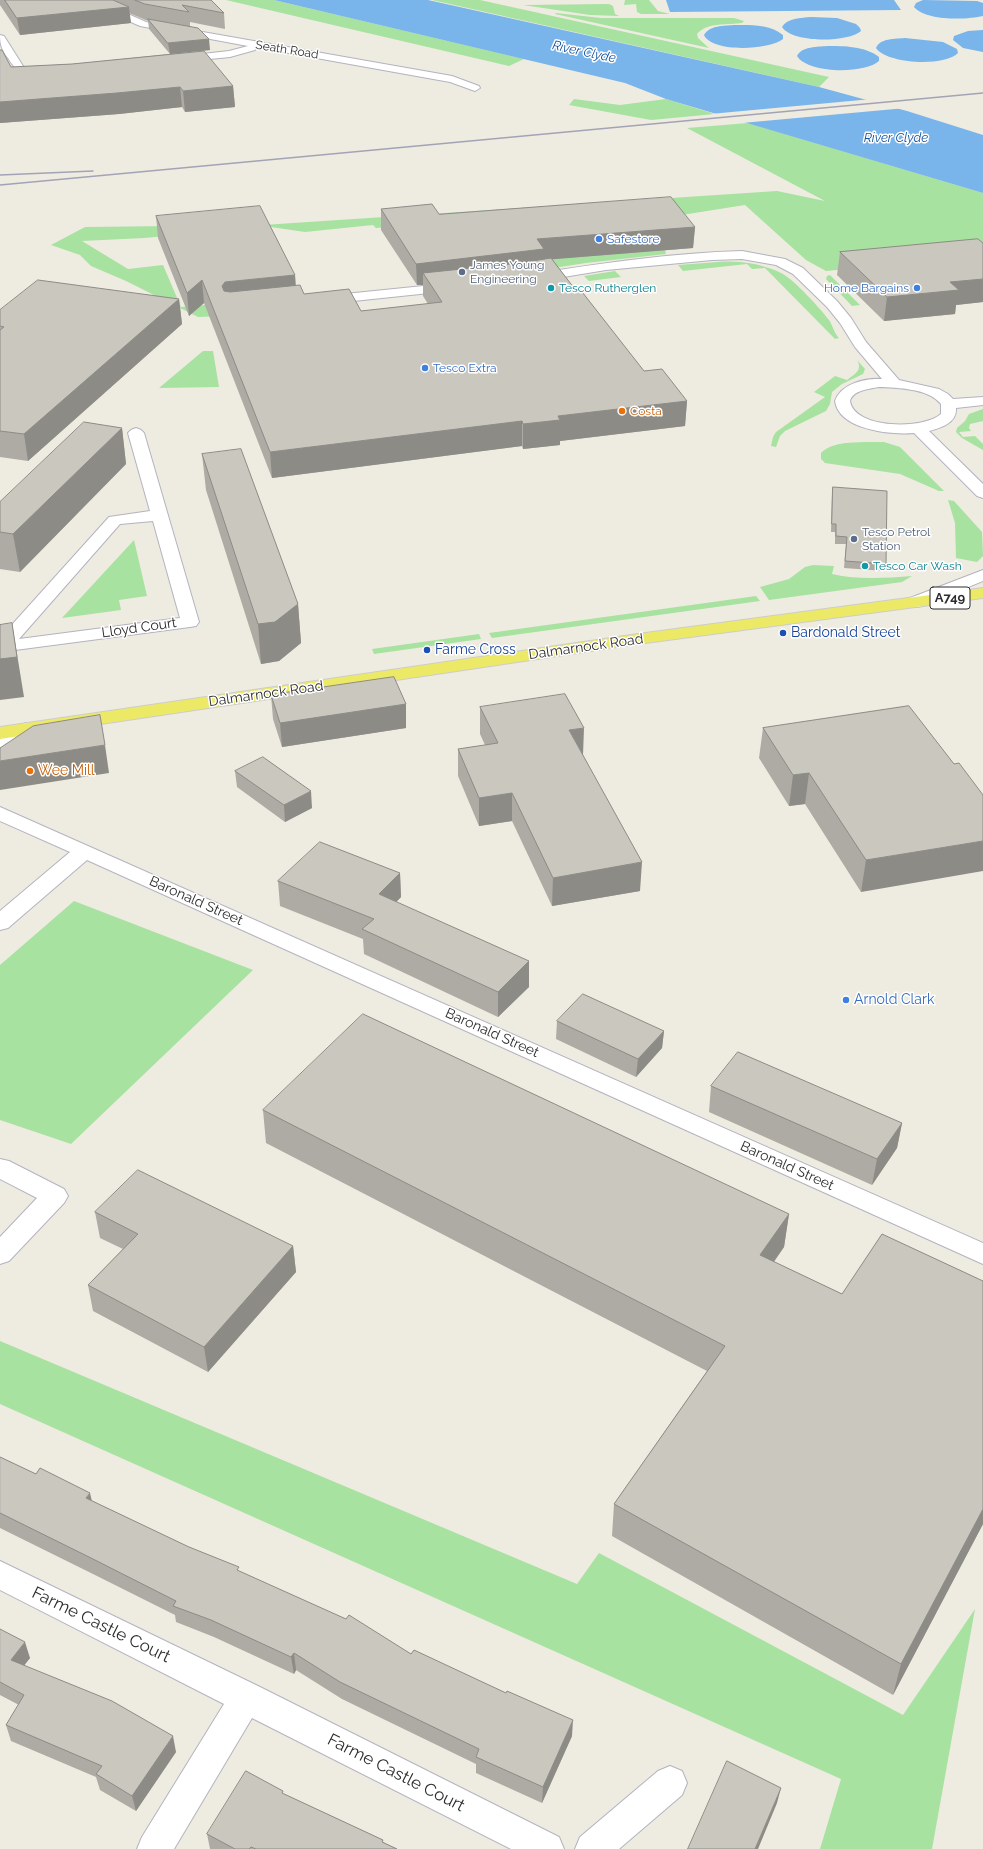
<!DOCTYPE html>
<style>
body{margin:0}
canvas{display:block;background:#eeebe0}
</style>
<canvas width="983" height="1849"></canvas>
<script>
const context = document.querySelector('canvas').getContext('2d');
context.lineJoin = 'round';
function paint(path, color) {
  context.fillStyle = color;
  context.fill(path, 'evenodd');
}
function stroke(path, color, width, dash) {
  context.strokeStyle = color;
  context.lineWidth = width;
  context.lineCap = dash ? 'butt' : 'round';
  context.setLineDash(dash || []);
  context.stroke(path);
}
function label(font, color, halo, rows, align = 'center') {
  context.font = font + ' Raleway,sans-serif';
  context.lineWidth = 3;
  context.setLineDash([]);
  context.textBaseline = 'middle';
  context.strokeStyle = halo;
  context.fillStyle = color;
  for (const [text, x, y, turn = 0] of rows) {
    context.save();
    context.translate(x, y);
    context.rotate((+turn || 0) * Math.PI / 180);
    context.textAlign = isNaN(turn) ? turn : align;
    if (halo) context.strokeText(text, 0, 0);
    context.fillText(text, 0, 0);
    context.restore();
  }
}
paint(new Path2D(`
 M 226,0 L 274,0 L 524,59 L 509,66 Z
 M 432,0 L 480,0 L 829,77 L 819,87 Z
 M 625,0 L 649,0 L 658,11 L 670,14 L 641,14 L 637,12 L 636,4 L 624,5 Z
 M 609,4 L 613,6 L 615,14 L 619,16 L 590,15 L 523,5 Z
 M 556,13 L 601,18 L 734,18 L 744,21 L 742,23 C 728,25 707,22 697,34 L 698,38 L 709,48 L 555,14 Z
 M 574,99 L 620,105 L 666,99 L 715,114 L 651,120 L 569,105 Z
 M 748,123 L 983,193 L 983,256 L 826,271 L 806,260 L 745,205 L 669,217 L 665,250 L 666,254 L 586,263 L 540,270 L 435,223 L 376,228 L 373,225 L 305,232 L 271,227 L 144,238 L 82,241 L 128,269 L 163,265 L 181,307 L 217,304 L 223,316 L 198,317 L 126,281 L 91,266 L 80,255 L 51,245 L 85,227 L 263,225 L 777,191 L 825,201 L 687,128 Z
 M 718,262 C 739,260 764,264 783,274 C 796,282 819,307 829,320 C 833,326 834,333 839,338 L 835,339 L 765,268 L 752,269 L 747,264 L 683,271 L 678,265 Z
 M 615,271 L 621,277 L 589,281 L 584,276 Z
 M 830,275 L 860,305 L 852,306 L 826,279 L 827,276 Z
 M 203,351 L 213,351 L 219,387 L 159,388 Z
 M 857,360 L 865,369 L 863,374 L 842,384 L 832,392 L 830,404 L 826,411 L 785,431 L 780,436 L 776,447 L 771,446 L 773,437 L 776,432 L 825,397 L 814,392 L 835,376 L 847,380 C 855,374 863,370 857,360 Z
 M 983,409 L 983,421 L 970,424 L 969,428 L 971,431 L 959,432 L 963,437 L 975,436 L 983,444 L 983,450 L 962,438 L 956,432 L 957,428 L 965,421 L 969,414 Z
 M 863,442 L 884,442 L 900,447 L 944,491 L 939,491 L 900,474 L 825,463 L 821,459 L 821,453 C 832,442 850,443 863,442 Z
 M 948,500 L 954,501 L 982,532 L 983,556 L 977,562 L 956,558 L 955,523 Z
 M 134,540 L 147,596 L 119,600 L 121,610 L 62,618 Z
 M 813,565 L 834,566 L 832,574 C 858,580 886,578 912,576 L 902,582 L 769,600 L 760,587 L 789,579 L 805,567 Z
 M 756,596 L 760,601 L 492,638 L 489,633 Z
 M 479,634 L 481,639 L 374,654 L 372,649 Z
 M 74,901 L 253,970 L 71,1144 L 0,1120 L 0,965 Z
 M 0,1341 L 577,1584 L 599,1553 L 903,1715 L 975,1609 L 932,1849 L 820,1849 L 841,1779 L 0,1404 Z`), '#a8e2a0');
paint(new Path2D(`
 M 274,0 L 428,0 L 819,87 L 907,111 L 983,135 L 983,193 L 666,99 L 625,83 Z
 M 666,0 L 894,0 L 901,10 L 670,12 Z
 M 923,0 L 977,1 L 983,3 L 983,16 C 966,20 926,21 914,7 L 916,3 Z
 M 811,17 L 837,18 L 856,24 L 860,28 L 861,31 C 847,43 792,43 782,27 C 787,18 801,18 811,17 Z
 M 734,25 C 750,25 770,24 783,35 L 783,39 C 769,50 712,53 704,35 C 710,25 724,26 734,25 Z
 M 983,30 L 983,52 L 963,48 L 953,40 L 954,36 L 968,31 Z
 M 905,38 L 943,42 L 957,49 L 958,53 C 944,67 887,64 876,48 C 880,38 895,39 905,38 Z
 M 827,46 C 844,46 865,46 879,57 L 879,61 C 865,74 808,74 797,56 C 802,46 818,47 827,46 Z`), '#79b4eb');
paint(new Path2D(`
 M 872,99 L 906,108 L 742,123 L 710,114 Z`), '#eeebe0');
const minor = new Path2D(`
 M 101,0 L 111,0 L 119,10 L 146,22 L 452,76 L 479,86 L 480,88 L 475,91 L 450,82 L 255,47 L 255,50 L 230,57 L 179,62 L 174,59 L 175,57 L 229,51 L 248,46 L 140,26 L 113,14 Z
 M 0,35 L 4,36 L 23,66 L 31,71 L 51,71 L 52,73 L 51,75 C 30,80 19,76 8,58 C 2,50 0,45 0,35 Z
 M 742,251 L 785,259 L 803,268 L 837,301 L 851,318 L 866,342 L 899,380 L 939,389 L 948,394 L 953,399 L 983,397 L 983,405 L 956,408 C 957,423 941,428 929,431 L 983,484 L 983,498 L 977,496 L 914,433 C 891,435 839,430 835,401 C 841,383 866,378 882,379 L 855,347 L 840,323 L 827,307 L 793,274 L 776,265 L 742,259 L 712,260 L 606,270 L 533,282 L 528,281 L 526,278 L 528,275 L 533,274 C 602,263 672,253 742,251 ZM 879,387 C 898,388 928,388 941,404 L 941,414 C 923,430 854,429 850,401 C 853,390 869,389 879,387 Z
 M 453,283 L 458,284 L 460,287 L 458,290 L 325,304 L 320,303 L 318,300 L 320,297 L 325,296 Z
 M 136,428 L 141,430 L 144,433 L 199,622 L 196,626 L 190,627 L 0,652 L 0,638 L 109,517 L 150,511 L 128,433 L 131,430 ZM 153,521 L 180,618 L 19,639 L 120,524 Z
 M 983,570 L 983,581 L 922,606 L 916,607 L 910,606 L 907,602 L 910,598 Z
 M 26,723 L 33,725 L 36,729 L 33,733 L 0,748 L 0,734 Z
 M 0,807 L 983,1243 L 983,1264 L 87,860 L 8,928 L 0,930 L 0,911 L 70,852 L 0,821 Z
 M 0,1159 L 9,1161 L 64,1189 L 68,1196 L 64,1203 L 9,1261 L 0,1264 L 0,1237 L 37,1198 L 0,1179 Z
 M 0,1561 L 258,1686 L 559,1837 L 564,1849 L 511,1849 L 252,1718 L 174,1849 L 137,1849 L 142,1837 L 224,1704 L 0,1590 Z
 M 670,1766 L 682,1771 L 687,1783 L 682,1795 L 619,1849 L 575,1849 L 580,1837 L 658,1771 Z`);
const major = new Path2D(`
 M 983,588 L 983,598 L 638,644 L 0,739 L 0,727 L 638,634 Z`);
stroke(minor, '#b4b3c0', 2);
stroke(major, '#cdcdcd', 2);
paint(minor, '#fff');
paint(major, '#ece967');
stroke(new Path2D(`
 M 0,175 L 93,171
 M 0,185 L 983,93`), '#a4a3b6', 1.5);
paint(new Path2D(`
 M 0,0 L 211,0 L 224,13 L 225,29 L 190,22 L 190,26 L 210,50 L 182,53 L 233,86 L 235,107 L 185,112 L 182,107 L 119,114 L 0,123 L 0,50 L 11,67 L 72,64 L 170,54 L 149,29 L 148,21 L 129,13 L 131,23 L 20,35 L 0,5 Z
 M 381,209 L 439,214 L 695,227 L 693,248 L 552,259 L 574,288 L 644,371 L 687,401 L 685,426 L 560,441 L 560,445 L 523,449 L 522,446 L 272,478 L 204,303 L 189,316 L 158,238 L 156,216 L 295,275 L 296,286 L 304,294 L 361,311 L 428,304 L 423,296 L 423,285 L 417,285 L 381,230 Z
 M 983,243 L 983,302 L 956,305 L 955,314 L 884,321 L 837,275 L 840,252 Z
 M 179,299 L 182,324 L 28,461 L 0,457 L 0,310 Z
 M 122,428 L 126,464 L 20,572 L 0,569 L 0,502 Z
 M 202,454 L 298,604 L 301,643 L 279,661 L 261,664 L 206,490 Z
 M 833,487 L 886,564 L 885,571 L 844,568 L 846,544 L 835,544 L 835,532 L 831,532 L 832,495 Z
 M 271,695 L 406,704 L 406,728 L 282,747 L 273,719 Z
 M 909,706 L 861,892 L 805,804 L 789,806 L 759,758 L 763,728 Z
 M 480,707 L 583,755 L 640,891 L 552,906 L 512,821 L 479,826 L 458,776 L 458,749 L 485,745 L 480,734 Z
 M 235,771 L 312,808 L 285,822 L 237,787 Z
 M 400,873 L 401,897 L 396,902 L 529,987 L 498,1017 L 364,954 L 363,939 L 280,906 L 278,881 Z
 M 557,1021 L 664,1031 L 662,1048 L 636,1077 L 556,1039 Z
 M 711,1086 L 902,1123 L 897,1148 L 872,1185 L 709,1112 Z
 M 263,1110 L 789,1214 L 784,1247 L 774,1262 L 842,1294 L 983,1281 L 983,1524 L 893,1695 L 612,1536 L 614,1504 L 707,1371 L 266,1143 Z
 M 95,1212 L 293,1246 L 296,1272 L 208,1372 L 93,1311 L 88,1285 L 123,1249 L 100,1238 Z
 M 0,1457 L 411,1654 L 572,1736 L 542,1803 L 476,1773 L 476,1764 L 342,1699 L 296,1670 L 294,1674 L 214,1637 L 176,1622 L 175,1615 L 95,1575 L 0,1528 Z
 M 0,1629 L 30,1658 L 24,1665 L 176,1752 L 136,1811 L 100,1790 L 96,1777 L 11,1741 L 6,1725 L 19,1705 L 0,1695 Z
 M 284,1794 L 383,1840 L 383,1842 L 397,1849 L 210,1849 L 207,1834 Z`), '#aeaba4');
paint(new Path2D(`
 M 129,7 L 131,23 L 20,35 L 17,18 Z
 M 209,39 L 210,50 L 170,54 L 168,43 Z
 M 233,86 L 235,107 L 185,112 L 183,91 Z
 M 180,87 L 182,107 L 119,114 L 0,123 L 0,102 Z
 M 695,227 L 693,248 L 544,260 L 430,284 L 423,273 L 423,285 L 417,285 L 416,264 L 537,239 Z
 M 295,275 L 296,298 L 227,306 L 222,286 L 225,282 Z
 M 983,279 L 983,302 L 956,305 L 955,314 L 884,321 L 887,297 L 950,282 Z
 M 202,280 L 204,303 L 189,316 L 187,293 Z
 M 179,299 L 182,324 L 28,461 L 24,434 Z
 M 687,401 L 685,426 L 560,441 L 560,445 L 523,449 L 523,424 L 558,416 Z
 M 522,421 L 522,446 L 272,478 L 270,452 Z
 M 122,428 L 126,464 L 20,572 L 13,534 Z
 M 298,604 L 301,643 L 279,661 L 261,664 L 258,624 Z
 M 12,623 L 24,697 L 0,700 L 0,659 Z
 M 406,704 L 406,728 L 282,747 L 280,723 Z
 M 584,728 L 583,755 L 569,730 Z
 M 105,745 L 109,773 L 0,790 L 0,761 Z
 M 809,773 L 805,804 L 789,806 L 793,775 Z
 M 311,791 L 312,808 L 285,822 L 284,805 Z
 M 512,793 L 512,821 L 479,826 L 479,798 Z
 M 983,841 L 983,871 L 861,892 L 866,860 Z
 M 642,862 L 640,891 L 552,906 L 553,878 Z
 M 400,873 L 401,897 L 380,919 L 379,894 Z
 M 529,961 L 529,987 L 498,1017 L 498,992 Z
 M 664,1031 L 662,1048 L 636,1077 L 638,1059 Z
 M 902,1123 L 897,1148 L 872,1185 L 877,1159 Z
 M 789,1214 L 784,1247 L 755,1288 L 760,1255 Z
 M 293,1246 L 296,1272 L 208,1372 L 204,1347 Z
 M 90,1493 L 94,1510 L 86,1498 Z
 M 983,1509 L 983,1524 L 893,1695 L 901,1664 Z
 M 25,1642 L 30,1658 L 16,1676 L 11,1660 Z
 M 294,1653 L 296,1670 L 294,1674 L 291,1657 Z
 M 573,1720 L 572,1736 L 542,1803 L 543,1787 Z
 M 173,1736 L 176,1752 L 136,1811 L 132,1796 Z
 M 781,1788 L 777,1803 L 758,1849 L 755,1849 Z`), '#8d8b86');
const building = new Path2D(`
 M 5,0 L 113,0 L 129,7 L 17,18 Z
 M 135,0 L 211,0 L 224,13 L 182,5 L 189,12 L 145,4 Z
 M 148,19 L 198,28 L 209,39 L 168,43 Z
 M 0,50 L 2,50 L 11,67 L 72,64 L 204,51 L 233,86 L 183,91 L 180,87 L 117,93 L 0,102 Z
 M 671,197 L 695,227 L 537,239 L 544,249 L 416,264 L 381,209 L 432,204 L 439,214 Z
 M 260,206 L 295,275 L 225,282 L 222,286 L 224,291 L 230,292 L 300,285 L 304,294 L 349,289 L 361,311 L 442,302 L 423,273 L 520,263 L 551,258 L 574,288 L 579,288 L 644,371 L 662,369 L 687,401 L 558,416 L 560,420 L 523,424 L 522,421 L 270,452 L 202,280 L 187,293 L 156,216 Z
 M 978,239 L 983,243 L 983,279 L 950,282 L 959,290 L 887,297 L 840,252 Z
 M 38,280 L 179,299 L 24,434 L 0,431 L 0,330 L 4,327 L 0,326 L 0,310 Z
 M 84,422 L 122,428 L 13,534 L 0,532 L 0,502 Z
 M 241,449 L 298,604 L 275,622 L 258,624 L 202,454 Z
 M 833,487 L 887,491 L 886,564 L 845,561 L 847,537 L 836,536 L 836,524 L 832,524 Z
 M 12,623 L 17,657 L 0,659 L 0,625 Z
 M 394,677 L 406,704 L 280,723 L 271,695 Z
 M 565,694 L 584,728 L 569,730 L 642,862 L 553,878 L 512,793 L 479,798 L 458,749 L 498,743 L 480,707 Z
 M 909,706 L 954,764 L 959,763 L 983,795 L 983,841 L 866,860 L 809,773 L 793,775 L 763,728 Z
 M 100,715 L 105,745 L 0,761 L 0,748 L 33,726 Z
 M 263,757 L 311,791 L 284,805 L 235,771 Z
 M 320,842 L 400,873 L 379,894 L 529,961 L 498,992 L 362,929 L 374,919 L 278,881 Z
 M 583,994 L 664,1031 L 638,1059 L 557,1021 Z
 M 363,1014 L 789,1214 L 760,1255 L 842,1294 L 882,1234 L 983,1281 L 983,1509 L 901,1664 L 614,1504 L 725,1346 L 263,1110 Z
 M 738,1052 L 902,1123 L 877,1159 L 711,1086 Z
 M 138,1170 L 293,1246 L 204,1347 L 88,1285 L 138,1234 L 95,1212 Z
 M 0,1457 L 36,1474 L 40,1468 L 90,1493 L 86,1498 L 189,1547 L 239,1567 L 237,1570 L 346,1619 L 349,1615 L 411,1654 L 414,1650 L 506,1693 L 507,1691 L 573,1720 L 543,1787 L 476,1757 L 479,1749 L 340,1682 L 294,1653 L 291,1657 L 211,1620 L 173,1606 L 176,1601 L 91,1558 L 0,1513 Z
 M 0,1629 L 25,1642 L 11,1660 L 112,1701 L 173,1736 L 132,1796 L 96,1774 L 102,1766 L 6,1725 L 24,1695 L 0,1682 Z
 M 727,1761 L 781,1788 L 755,1849 L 688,1849 Z
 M 246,1771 L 283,1791 L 282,1793 L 383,1840 L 382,1842 L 397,1849 L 256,1849 L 251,1847 L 249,1849 L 235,1849 L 207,1834 Z`);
paint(building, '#cac7bf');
stroke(building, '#8d8b86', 1);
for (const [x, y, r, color] of [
 [599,239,4,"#3f7fe0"],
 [462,272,4,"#5c6f8a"],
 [551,288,4,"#0f9aa8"],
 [917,288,4,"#3f7fe0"],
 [425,368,4,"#3f7fe0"],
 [622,411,4,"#e8710a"],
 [854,539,4,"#5c6f8a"],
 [865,566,4,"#0f9aa8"],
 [783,633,4,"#1a4fb4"],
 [427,650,4,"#1a4fb4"],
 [30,771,4,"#e8710a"],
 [846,1000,4,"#3f7fe0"]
]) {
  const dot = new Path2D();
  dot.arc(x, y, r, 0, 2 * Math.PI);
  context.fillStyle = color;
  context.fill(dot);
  stroke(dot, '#fff', 1.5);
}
label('12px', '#2d2d2d', '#fff', [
 ["Seath Road",287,50,9]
]);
label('12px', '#366cbe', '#fff', [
 ["Safestore",607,239],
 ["Home Bargains",909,288,"right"],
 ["Tesco Extra",433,368]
], 'left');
label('12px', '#4e5e75', '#fff', [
 ["James Young",470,265],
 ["Engineering",470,279],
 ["Tesco Petrol",862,532],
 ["Station",862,546]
], 'left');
label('12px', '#0d838f', '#fff', [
 ["Tesco Rutherglen",559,288],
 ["Tesco Car Wash",873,566]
], 'left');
label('12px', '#c56008', '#fff', [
 ["Costa",630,411]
], 'left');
label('italic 13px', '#13509b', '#fff', [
 ["River Clyde",584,52,12],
 ["River Clyde",896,138]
]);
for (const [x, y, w] of [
 [950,598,40]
]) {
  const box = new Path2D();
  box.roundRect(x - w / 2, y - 11, w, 22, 3);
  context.fillStyle = '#fff';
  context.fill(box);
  stroke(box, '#2d2d2d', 1);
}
label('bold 13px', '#2d2d2d', null, [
 ["A749",950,598]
]);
label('14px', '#2d2d2d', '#fff', [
 ["Lloyd Court",139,628,-8],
 ["Dalmarnock Road",586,647,-8],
 ["Dalmarnock Road",266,694,-8],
 ["Baronald Street",196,901,24],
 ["Baronald Street",492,1033,24],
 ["Baronald Street",787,1166,24]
]);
label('14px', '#164399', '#fff', [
 ["Bardonald Street",791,633],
 ["Farme Cross",435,650]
], 'left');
label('14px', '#c56008', '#fff', [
 ["Wee Mill",38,771]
], 'left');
label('14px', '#366cbe', '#fff', [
 ["Arnold Clark",854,1000]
], 'left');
label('17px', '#2d2d2d', '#fff', [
 ["Farme Castle Court",101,1625,26],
 ["Farme Castle Court",396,1773,27]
]);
</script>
